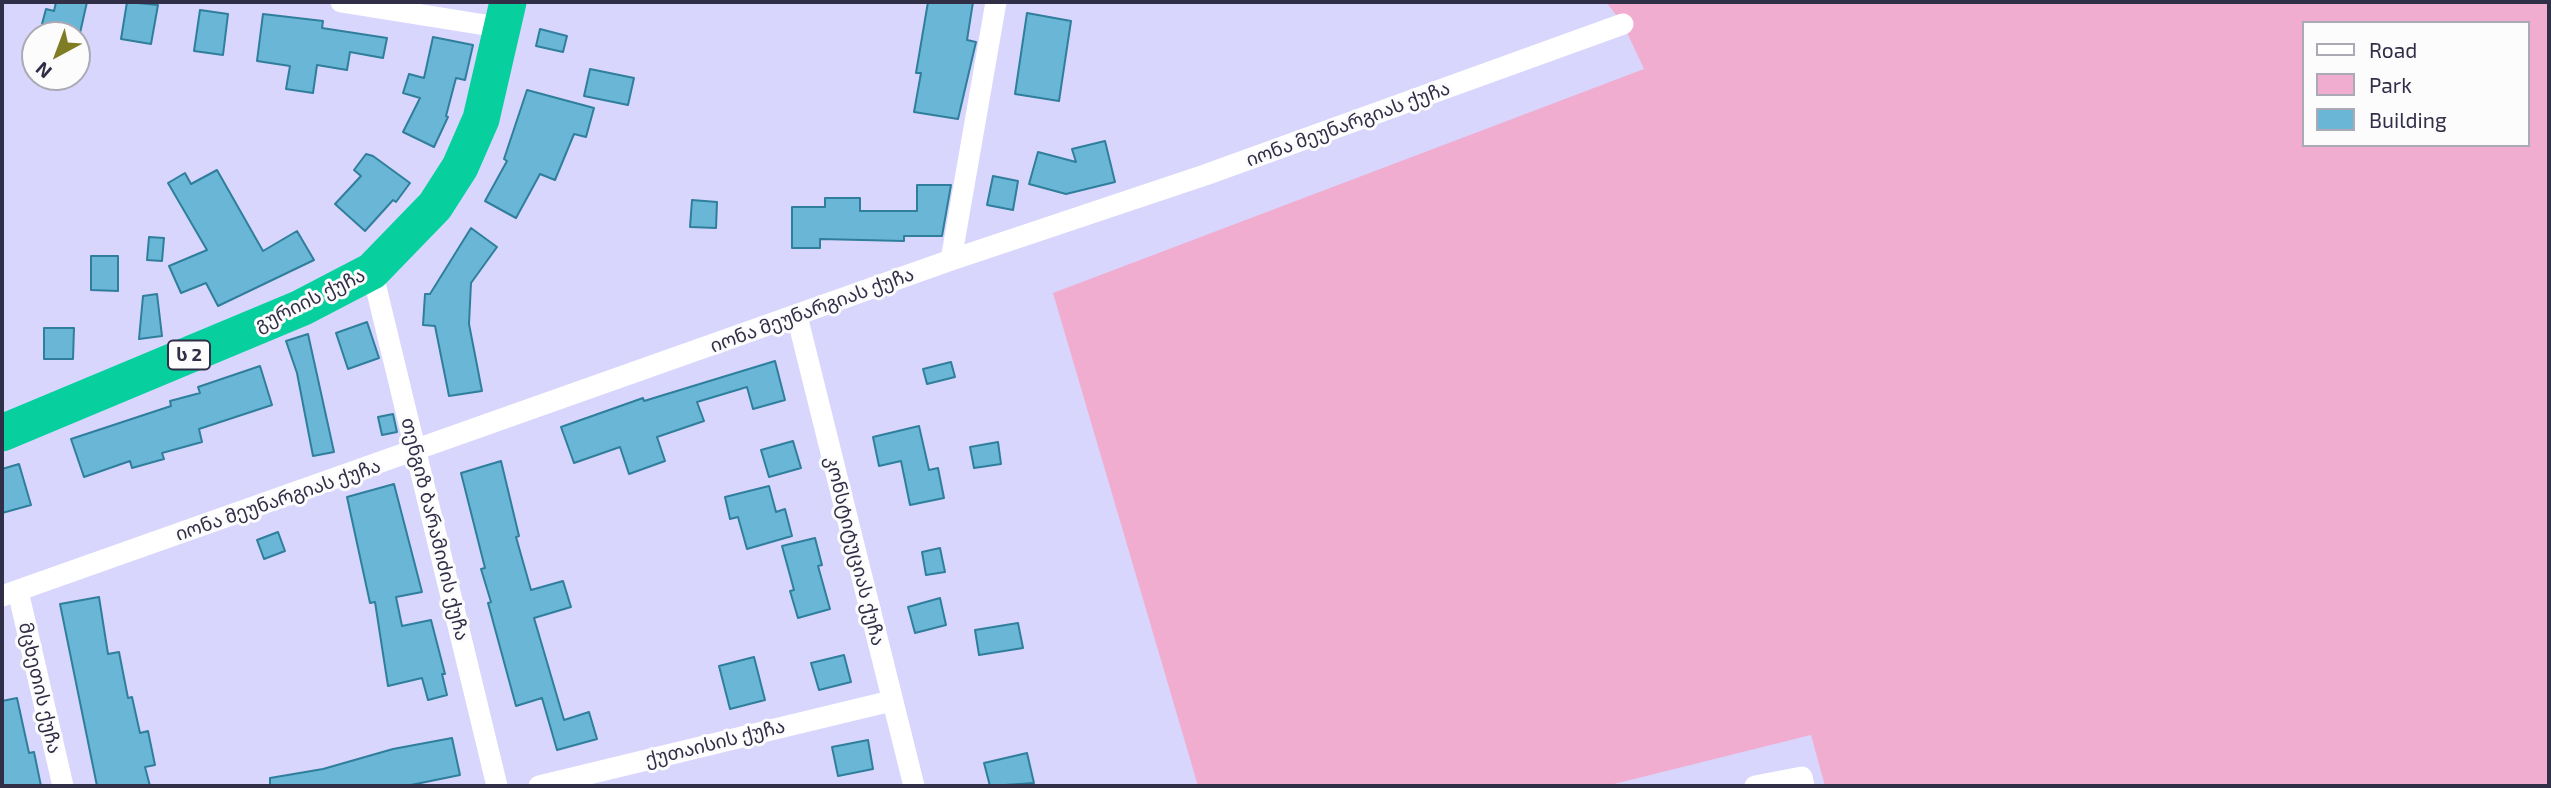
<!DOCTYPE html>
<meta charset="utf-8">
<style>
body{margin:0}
#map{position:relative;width:2551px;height:788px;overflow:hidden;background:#d8d6fd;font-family:"Exo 2",sans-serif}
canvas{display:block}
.frame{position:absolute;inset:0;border:4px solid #312f48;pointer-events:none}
.legend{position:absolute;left:2302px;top:21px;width:228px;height:126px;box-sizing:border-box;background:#fcfcfc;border:2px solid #abaab4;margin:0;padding:9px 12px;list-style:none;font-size:21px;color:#312f48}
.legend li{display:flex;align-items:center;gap:14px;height:35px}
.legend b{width:35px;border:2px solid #abaab4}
.north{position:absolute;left:21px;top:21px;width:70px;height:70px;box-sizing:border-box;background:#fcfcfc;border:2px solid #abaab4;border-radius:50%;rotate:221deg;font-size:19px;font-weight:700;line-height:28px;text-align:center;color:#312f48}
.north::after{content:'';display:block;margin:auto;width:24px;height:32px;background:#7f7c23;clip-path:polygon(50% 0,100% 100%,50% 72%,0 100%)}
</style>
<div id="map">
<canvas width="2551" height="788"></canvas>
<div class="frame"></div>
<ul class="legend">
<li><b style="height:9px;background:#fff"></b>Road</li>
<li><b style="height:19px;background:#f1adcf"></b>Park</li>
<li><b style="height:19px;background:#6ab6d6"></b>Building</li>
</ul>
<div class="north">N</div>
</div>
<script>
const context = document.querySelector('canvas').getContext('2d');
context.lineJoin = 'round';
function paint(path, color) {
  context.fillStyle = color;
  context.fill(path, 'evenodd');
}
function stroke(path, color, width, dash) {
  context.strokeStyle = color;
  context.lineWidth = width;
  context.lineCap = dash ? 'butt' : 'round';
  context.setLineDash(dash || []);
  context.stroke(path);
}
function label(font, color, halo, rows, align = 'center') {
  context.font = font + ' "Exo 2","Noto Sans Georgian",sans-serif';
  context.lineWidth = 6;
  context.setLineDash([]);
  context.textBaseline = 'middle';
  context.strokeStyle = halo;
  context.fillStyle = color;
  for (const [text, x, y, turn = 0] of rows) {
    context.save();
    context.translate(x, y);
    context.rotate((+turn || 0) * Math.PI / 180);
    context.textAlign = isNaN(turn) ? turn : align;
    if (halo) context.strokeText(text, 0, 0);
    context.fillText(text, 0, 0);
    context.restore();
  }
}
paint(new Path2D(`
 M 1606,2 L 2549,2 L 2549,786 L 1825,786 L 1811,735 L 1606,786 L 1198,786 L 1053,293 L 1644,69 L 1623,24 ZM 2304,23 L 2528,23 L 2528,145 L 2304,145 Z`), '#f1adcf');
const building = new Path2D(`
 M 56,2 L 87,2 L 80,33 L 42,24 L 46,9 L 54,11 Z
 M 127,2 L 158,5 L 151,44 L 121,39 Z
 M 928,2 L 973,2 L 967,40 L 976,42 L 958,119 L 914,112 L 921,73 L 916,73 Z
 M 200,10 L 228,14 L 223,55 L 194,51 Z
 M 1027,13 L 1071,21 L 1059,101 L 1015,94 Z
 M 263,14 L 323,21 L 322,28 L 387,38 L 383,58 L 350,52 L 347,70 L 317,65 L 313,93 L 286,89 L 290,66 L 257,61 Z
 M 540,29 L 567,36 L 563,52 L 536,46 Z
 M 433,37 L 473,45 L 465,80 L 456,78 L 446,116 L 448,117 L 434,147 L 403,132 L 420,98 L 403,93 L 409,74 L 424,78 Z
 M 590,69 L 634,78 L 628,105 L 584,96 Z
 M 527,90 L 594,108 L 586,137 L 574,134 L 555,180 L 540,174 L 516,218 L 485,201 L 507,161 L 504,159 Z
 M 1105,141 L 1115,182 L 1066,194 L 1029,184 L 1038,152 L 1076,162 L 1072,149 Z
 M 366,154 L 373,156 L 410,183 L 396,202 L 393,200 L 365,231 L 335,204 L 361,176 L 354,170 Z
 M 217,170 L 263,251 L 297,231 L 314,260 L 218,306 L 206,283 L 181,293 L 169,266 L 207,250 L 168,183 L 185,173 L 191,184 Z
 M 993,176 L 1018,181 L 1013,210 L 987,205 Z
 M 917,185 L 951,185 L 942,236 L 904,236 L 904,241 L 820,239 L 820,248 L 792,248 L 792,207 L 825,207 L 825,198 L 860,198 L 860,211 L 917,211 Z
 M 692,200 L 717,202 L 716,228 L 690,227 Z
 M 471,228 L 497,247 L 471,283 L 469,324 L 482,391 L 449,396 L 435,326 L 423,325 L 425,294 L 430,294 Z
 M 149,237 L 164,238 L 162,261 L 147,260 Z
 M 91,256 L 118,256 L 118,291 L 91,290 Z
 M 157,294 L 162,336 L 139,339 L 143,296 Z
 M 367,322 L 379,358 L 348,369 L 336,333 Z
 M 44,328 L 74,328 L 73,359 L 44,359 Z
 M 308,334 L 334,452 L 313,456 L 297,373 L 286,341 Z
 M 775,361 L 785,400 L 753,409 L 747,387 L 697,402 L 704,421 L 657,437 L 665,461 L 629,474 L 620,447 L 574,463 L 561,427 L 643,398 L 644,401 Z
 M 951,362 L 955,377 L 927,384 L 923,369 Z
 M 260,366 L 272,405 L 199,429 L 202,442 L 162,453 L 164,459 L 132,468 L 130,461 L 84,477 L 71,439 L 171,406 L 170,401 L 200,393 L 198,387 Z
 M 393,414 L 397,432 L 382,435 L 378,417 Z
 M 919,426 L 929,470 L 938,468 L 944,498 L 910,505 L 901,461 L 879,466 L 873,437 Z
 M 793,441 L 801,468 L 769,477 L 761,450 Z
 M 998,442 L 1001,464 L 974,468 L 970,447 Z
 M 501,461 L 519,536 L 516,537 L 531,590 L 563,581 L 571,607 L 534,618 L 564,720 L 589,712 L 597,739 L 557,750 L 542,698 L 516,706 L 488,603 L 491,602 L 481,569 L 485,568 L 461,473 Z
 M 19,464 L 31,505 L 2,513 L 2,469 Z
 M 394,484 L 422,592 L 396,597 L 402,626 L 431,620 L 445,674 L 442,674 L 447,695 L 428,700 L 422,678 L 388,686 L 375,602 L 370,603 L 347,497 Z
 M 769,486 L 776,512 L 785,509 L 792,536 L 747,549 L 738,517 L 730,519 L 725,497 Z
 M 278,532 L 285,551 L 264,559 L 257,540 Z
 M 815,538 L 822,565 L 818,566 L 830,609 L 798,618 L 790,591 L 794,590 L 782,546 Z
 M 940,548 L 945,572 L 926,575 L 922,552 Z
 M 99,597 L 108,654 L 119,652 L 128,698 L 132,697 L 140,733 L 148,731 L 155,765 L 145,767 L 150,786 L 97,786 L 60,604 Z
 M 940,598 L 946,625 L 915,633 L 908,607 Z
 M 1018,623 L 1023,648 L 979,655 L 975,630 Z
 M 844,655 L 851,682 L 819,690 L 811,663 Z
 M 754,657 L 765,700 L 730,709 L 719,666 Z
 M 17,698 L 29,753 L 34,752 L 41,786 L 2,786 L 2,701 Z
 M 452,738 L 460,775 L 406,786 L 270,786 L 270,778 L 323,769 L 393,749 Z
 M 868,740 L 873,769 L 838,776 L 832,747 Z
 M 1027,753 L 1034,783 L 990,786 L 984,763 Z`);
paint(building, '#6ab6d6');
stroke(building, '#2f7e9c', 2);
stroke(new Path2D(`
 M 341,2 L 504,28
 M 951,260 L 996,2
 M 372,271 L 497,786
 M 797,316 L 914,786
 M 18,591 L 63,786
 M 2,596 L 951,260 L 1205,175 L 1623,24
 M 539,786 L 891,701
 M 1755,786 L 1802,777 L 1804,786`), '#fff', 21);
stroke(new Path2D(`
 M 2,433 L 301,308 L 372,271 L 435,206 L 460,167 L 481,119 L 508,2`), '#07cf9d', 37);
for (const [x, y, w] of [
 [189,355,42]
]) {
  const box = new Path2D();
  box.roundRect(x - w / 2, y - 14.5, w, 29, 5);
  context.fillStyle = '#fcfcfc';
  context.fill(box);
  stroke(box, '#312f48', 2);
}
label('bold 18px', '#312f48', null, [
 ["ს 2",189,355]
]);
label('19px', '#312f48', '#fcfcfc', [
 ["იონა მეუნარგიას ქუჩა",1348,124,-20],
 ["გურიის ქუჩა",310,300,-26],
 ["იონა მეუნარგიას ქუჩა",812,310,-20],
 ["იონა მეუნარგიას ქუჩა",278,500,-19],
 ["თენგიზ ბარამიძის ქუჩა",435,529,76],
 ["კონსტიტუციას ქუჩა",855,551,76],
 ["მცხეთის ქუჩა",40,688,77],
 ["ქუთაისის ქუჩა",715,743,-14]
]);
</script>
